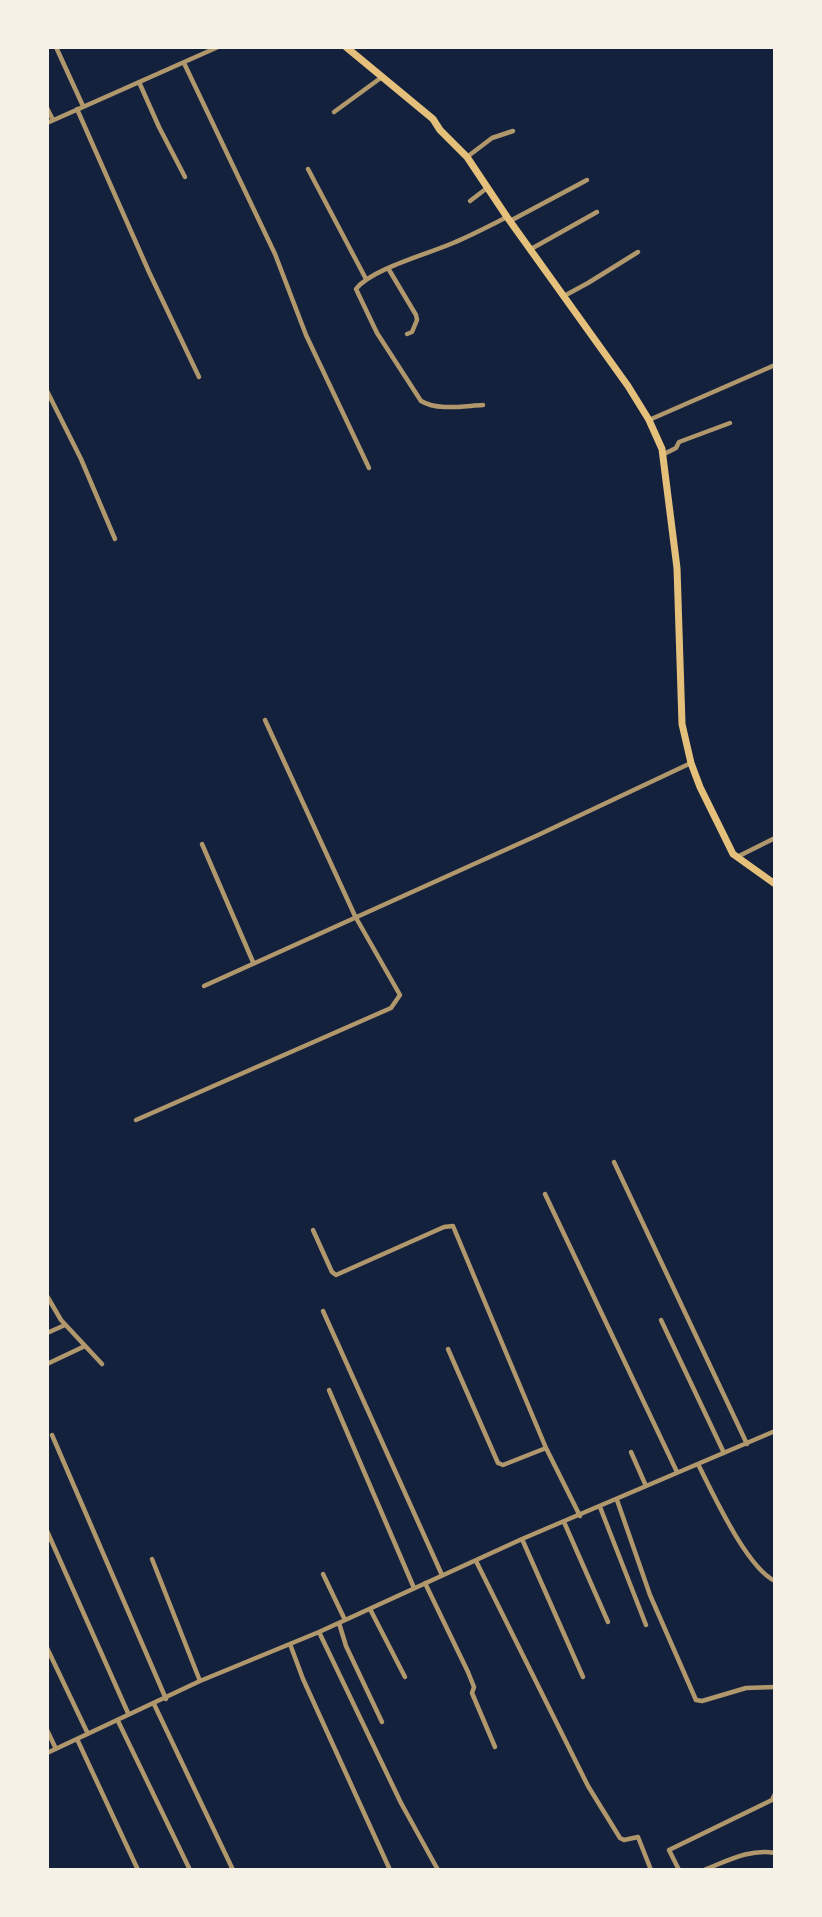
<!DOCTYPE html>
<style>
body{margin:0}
#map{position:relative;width:822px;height:1917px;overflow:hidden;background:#14213d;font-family:Karla,sans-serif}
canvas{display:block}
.frame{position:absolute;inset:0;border:49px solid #f6f1e7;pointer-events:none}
</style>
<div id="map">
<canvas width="822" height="1917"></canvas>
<div class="frame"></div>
</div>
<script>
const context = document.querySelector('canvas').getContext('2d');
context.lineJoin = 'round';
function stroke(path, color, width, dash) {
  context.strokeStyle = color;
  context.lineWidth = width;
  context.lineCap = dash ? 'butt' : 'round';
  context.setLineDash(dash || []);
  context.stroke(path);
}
stroke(new Path2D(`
 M 56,47 L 83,106
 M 184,63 L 275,254 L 306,335 L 369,468
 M 139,82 L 159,127 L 185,177
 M 47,108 L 53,120
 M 77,109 L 149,272 L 199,377
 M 334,112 L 382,77
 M 47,123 L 218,47
 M 467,157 L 492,138 L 513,131
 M 308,169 L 366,279
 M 470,201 L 487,188
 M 510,221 L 587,180
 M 531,249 L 597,212
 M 388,268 L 416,315 L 417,320 L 412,332 L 407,334
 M 564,296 L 588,283 L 638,252
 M 47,391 L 81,459 L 115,539
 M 483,405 C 463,406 438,411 421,401 L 377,333 L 356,289 C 371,269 428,254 453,243 C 472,235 489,226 507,217
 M 649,420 L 775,365
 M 664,454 L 676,448 L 679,442 L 730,423
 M 202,844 L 253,962
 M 737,857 L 775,838
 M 204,986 L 536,836 L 691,763
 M 136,1120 L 391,1008 L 400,995 L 355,916 L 265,720
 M 614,1162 L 747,1444
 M 545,1194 L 677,1472
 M 313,1230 L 332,1272 L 336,1275 L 444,1227 L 453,1226 L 546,1448 L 580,1516
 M 47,1296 L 61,1320 L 102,1364
 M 323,1311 L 442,1575
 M 661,1320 L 724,1453
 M 47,1333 L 65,1325
 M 448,1349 L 498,1463 L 503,1465 L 546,1448
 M 47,1364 L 85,1346
 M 329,1390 L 414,1588
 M 52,1435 L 166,1699
 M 631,1452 L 646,1486
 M 698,1464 C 713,1494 747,1568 775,1581
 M 617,1500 L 650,1595 L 696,1700 L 702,1701 L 746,1688 L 775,1687
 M 600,1507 L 646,1625
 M 564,1522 L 608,1622
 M 47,1531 L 128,1713
 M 522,1539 L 583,1677
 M 152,1559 L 200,1681
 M 476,1561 L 588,1786 L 620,1838 L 624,1840 L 638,1837 L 651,1870
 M 323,1574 L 345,1620
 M 425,1583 L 468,1672 L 474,1687 L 472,1693 L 495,1747
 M 370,1609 L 405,1677
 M 339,1623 L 346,1646 L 382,1722
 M 319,1632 L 401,1803 L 438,1870
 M 290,1644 L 303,1679 L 390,1870
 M 47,1648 L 88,1734
 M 154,1704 L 233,1870
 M 118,1721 L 190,1870
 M 47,1730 L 56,1749
 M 77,1739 L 138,1870
 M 47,1753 L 200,1681 L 319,1632 L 522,1539 L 775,1431
 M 679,1870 L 669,1850 L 772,1800 L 775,1794
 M 704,1870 C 727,1861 751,1848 775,1853`), '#b1986c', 4.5);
stroke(new Path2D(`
 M 346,47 L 433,119 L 440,130 L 467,157 L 507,217 L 628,386 L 649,420 L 662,449 L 677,568 L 682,724 L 691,763 L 700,787 L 733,854 L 775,884`), '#e5c07b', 7);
</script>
